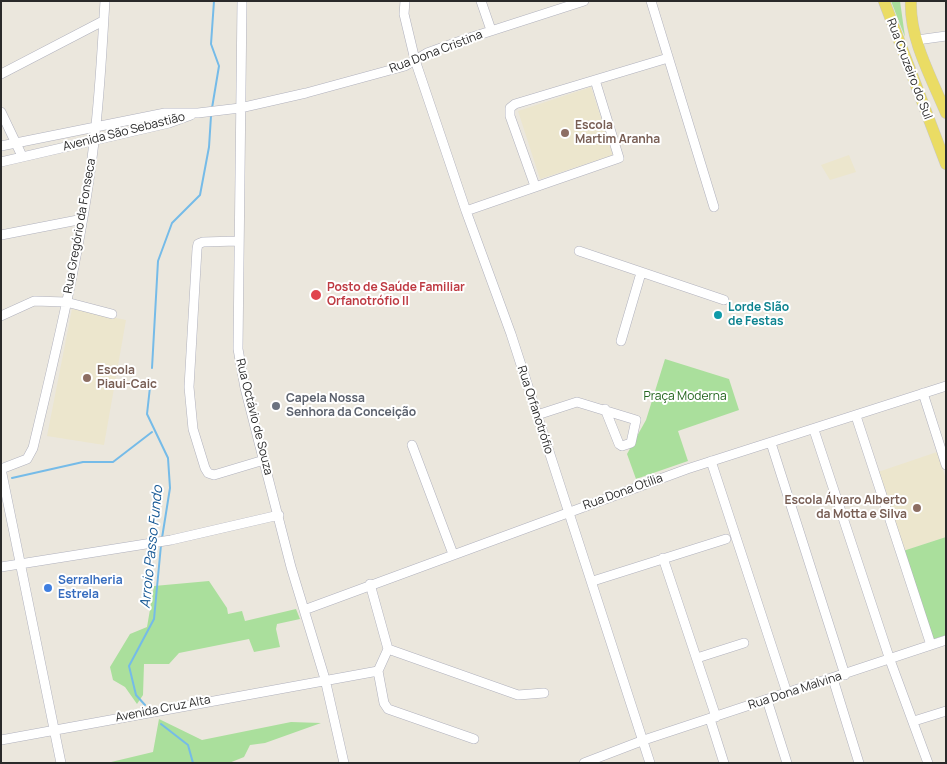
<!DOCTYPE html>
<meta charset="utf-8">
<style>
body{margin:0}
#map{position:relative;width:947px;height:764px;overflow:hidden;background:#ebe7dd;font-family:Manrope,sans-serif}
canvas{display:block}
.frame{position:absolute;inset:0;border:2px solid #2a2a2a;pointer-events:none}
</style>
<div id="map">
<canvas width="947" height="764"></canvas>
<div class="frame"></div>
</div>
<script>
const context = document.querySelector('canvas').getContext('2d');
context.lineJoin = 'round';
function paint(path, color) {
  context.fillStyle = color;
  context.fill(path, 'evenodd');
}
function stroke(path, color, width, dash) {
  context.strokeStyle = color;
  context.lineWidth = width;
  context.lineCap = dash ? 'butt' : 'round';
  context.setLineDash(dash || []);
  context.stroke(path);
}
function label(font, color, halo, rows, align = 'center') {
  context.font = font + ' Manrope,sans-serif';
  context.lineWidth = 4;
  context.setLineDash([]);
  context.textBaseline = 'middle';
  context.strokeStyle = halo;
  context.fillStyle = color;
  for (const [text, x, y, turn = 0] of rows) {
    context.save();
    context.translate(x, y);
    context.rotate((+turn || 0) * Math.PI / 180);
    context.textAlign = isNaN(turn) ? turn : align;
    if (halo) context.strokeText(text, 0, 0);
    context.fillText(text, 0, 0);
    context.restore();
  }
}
paint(new Path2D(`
 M 591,87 L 613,155 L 540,179 L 518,111 Z
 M 849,155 L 856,172 L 830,180 L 821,165 Z
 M 72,309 L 126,320 L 104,445 L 47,436 Z
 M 937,452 L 946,479 L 946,537 L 903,551 L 878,472 Z`), '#ece6cd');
paint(new Path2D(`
 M 891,1 L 900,1 L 905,37 Z
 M 665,359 L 729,379 L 739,410 L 678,431 L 688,461 L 636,479 L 627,454 L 646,420 Z
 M 946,537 L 946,635 L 931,640 L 903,551 Z
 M 209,581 L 227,608 L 228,614 L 242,611 L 245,621 L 296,609 L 300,619 L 277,624 L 276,629 L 280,647 L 254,652 L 249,639 L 179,653 L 169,664 L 144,664 L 143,695 L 137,704 L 125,687 L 113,680 L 110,667 L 130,634 L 147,627 L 154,586 Z
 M 159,719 L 202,740 L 291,722 L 321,723 L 265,743 L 250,745 L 244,757 L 229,763 L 107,763 L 153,752 Z`), '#aadf9c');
stroke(new Path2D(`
 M 212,108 L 219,66 L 211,44 L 214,1
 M 152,368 L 158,261 L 172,223 L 200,195 L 209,147 L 211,116
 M 150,387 L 147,414 L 168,458 L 170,488 L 162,538
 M 12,478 L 83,462 L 113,462 L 152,432
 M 145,705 L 136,695 L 129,666 L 154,619 L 161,545
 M 161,724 L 188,745 L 193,763`), '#75bbe8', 2);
const minor = new Path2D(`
 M 242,1 L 238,349 L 245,388 L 291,567 L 325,679 L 344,763
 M 405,1 L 404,14 L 415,60 L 466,211 L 511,334 L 650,763
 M 481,1 L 491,30
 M 651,1 L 714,207
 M 917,40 L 946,36
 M 1,74 L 103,21
 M 1,112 L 22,156
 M 1,146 L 165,113 L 198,113 L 240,108 L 306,93 L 405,66 L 427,53 L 463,40 L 584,1
 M 1,162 L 169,123 L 191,115
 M 535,186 L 510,116 L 510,108 L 515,104 L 668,58
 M 466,211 L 619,158 L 595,80
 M 1,235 L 83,219
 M 237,241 L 203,242 L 198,244 L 197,249 L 189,387 L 193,429 L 205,468 L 208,473 L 214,475 L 264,460
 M 579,251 L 724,300
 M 1,316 L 34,301 L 66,302 L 112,314
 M 621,341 L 641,273
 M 923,393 L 946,465
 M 537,415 L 577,402 L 636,420 L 631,443 L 622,446 L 619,444 L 605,409
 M 856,416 L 931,645
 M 814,430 L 890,660 L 928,763
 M 771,443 L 845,675
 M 412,445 L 453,554
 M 711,461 L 787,693
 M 663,558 L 716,717
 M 1,567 L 171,540 L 279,515
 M 593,581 L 726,539
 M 370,584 L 388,649 L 378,671 L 384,703 L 388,709 L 474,739
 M 304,610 L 687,469 L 946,386
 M 388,649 L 518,695 L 544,693
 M 697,658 L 744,643
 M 833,679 L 859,763
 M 767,700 L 787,763
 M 710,719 L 724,763
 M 914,721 L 946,711
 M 1,740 L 378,671
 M 61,763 L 1,469 L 27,459 L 33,448 C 57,347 82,245 94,142 C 100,95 102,48 105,1
 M 584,763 L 644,740 L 946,640`);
const major = new Path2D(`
 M 884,1 L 946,164
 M 911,1 C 909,38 932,79 946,113`);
stroke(minor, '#b0b1bd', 10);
stroke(major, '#c8c8c8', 12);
stroke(minor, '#fff', 9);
stroke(major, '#eadc64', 11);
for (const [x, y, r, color] of [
 [565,133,5,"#8d6e63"],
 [316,295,6,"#e0444e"],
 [718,315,5,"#0f9aa8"],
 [87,378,5,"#8d6e63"],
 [276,406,5,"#6b7280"],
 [917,508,5,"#8d6e63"],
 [48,588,5,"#3f7fe0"]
]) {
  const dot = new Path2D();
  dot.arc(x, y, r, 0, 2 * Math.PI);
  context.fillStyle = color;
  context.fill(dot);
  stroke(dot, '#fff', 2);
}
label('12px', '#2a2a2a', '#fff', [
 ["Rua Dona Cristina",436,52,-21],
 ["Rua Cruzeiro do Sul",909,69,69],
 ["Avenida São Sebastião",124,132,-14],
 ["Rua Gregório da Fonseca",80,226,-80],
 ["Rua Orfanotrófio",535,410,72],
 ["Rua Octávio de Souza",254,417,76],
 ["Rua Dona Otília",623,492,-20],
 ["Rua Dona Malvina",795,691,-18],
 ["Avenida Cruz Alta",163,709,-11]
]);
label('bold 12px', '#785e54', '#fff', [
 ["Escola",575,126],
 ["Martim Aranha",575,140],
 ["Escola",97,371],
 ["Piaui-Caic",97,385],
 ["Escola Álvaro Alberto",907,501,"right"],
 ["da Motta e Silva",907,515,"right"]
], 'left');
label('bold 12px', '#be3a42', '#fff', [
 ["Posto de Saúde Familiar",327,288],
 ["Orfanotrófio II",327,302]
], 'left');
label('bold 12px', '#0d838f', '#fff', [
 ["Lorde Slão",728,308],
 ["de Festas",728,322]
], 'left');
label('12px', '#23641e', '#fff', [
 ["Praça Moderna",685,397]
]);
label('bold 12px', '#5b616d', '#fff', [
 ["Capela Nossa",286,399],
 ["Senhora da Conceição",286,413]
], 'left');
label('bold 12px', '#366cbe', '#fff', [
 ["Serralheria",58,581],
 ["Estrela",58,595]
], 'left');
label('italic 14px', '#145794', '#fff', [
 ["Arroio Passo Fundo",152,547,-84]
]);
</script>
